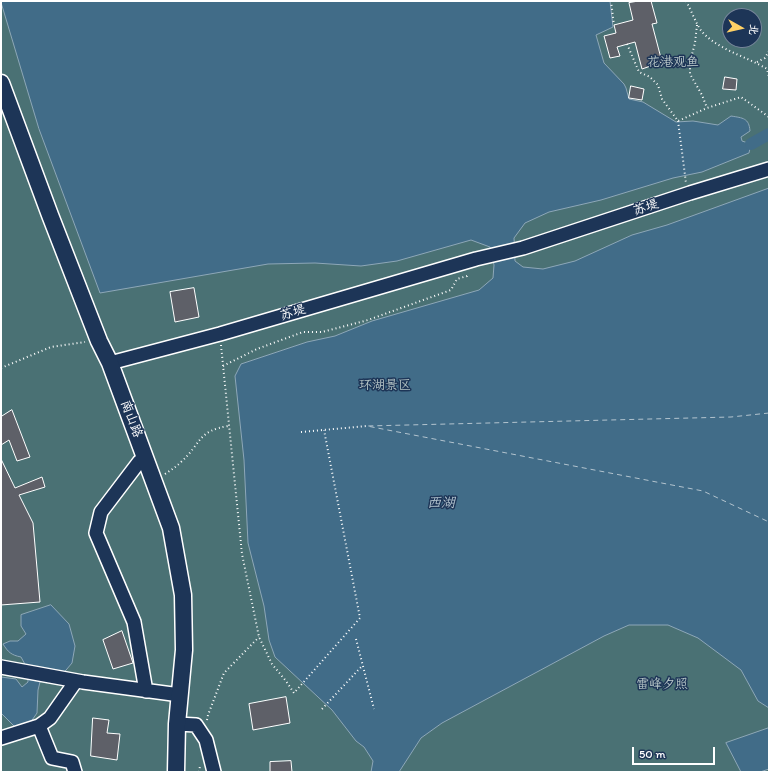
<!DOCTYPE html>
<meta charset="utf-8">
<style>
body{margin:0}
#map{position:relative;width:770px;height:773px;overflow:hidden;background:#1d3557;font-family:Itim,"LXGW WenKai TC",sans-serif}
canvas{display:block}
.frame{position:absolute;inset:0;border:2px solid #fff;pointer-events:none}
.north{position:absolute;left:722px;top:8px;width:40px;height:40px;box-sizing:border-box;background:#1d3557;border:1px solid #77869a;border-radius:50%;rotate:98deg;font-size:11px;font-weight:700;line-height:16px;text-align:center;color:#fff}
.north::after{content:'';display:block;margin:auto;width:14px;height:18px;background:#ffd166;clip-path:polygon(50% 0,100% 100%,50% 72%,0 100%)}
.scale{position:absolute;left:632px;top:747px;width:83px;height:18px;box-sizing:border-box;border:2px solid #fff;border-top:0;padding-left:5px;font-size:12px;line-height:14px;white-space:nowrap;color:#fff;-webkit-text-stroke:3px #1d3557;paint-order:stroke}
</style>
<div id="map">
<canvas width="770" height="773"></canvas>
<div class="frame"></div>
<div class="north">北</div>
<div class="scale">50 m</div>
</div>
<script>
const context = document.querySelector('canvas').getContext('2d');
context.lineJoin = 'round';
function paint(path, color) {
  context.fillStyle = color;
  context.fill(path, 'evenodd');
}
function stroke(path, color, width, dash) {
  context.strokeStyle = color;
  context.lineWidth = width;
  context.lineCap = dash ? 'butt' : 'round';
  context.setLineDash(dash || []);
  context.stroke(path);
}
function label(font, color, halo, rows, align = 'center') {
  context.font = font + ' Itim,"LXGW WenKai TC",sans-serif';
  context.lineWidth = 3;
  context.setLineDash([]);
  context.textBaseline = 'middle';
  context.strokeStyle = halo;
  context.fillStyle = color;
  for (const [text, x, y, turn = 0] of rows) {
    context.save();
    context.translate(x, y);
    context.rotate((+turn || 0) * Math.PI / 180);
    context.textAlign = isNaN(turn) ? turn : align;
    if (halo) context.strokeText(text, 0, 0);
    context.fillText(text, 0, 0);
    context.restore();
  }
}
paint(new Path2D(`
 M 1,1 L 769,1 L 769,772 L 1,772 ZM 730,16 L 754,16 L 754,40 L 730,40 Z`), '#4a7174');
const water = new Path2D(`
 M 1,1 L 610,1 L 613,27 L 596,35 L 604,63 L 624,84 L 626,88 L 629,99 L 643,102 L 676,122 L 693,121 L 718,125 L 731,116 C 743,118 749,118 750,131 L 741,137 L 742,141 L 751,144 L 749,153 L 702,172 L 673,178 L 601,200 L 549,212 L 525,223 L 514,238 L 515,261 L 523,267 L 543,269 L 575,261 L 632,235 L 667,225 L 769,188 L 769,708 L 758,701 L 741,670 L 698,638 L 668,625 L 629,625 L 604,636 L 442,723 L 421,738 L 399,772 L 371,772 L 373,761 L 364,747 L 356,741 L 332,710 L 275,657 L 269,640 L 264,606 L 248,543 L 244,460 L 235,376 L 241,364 L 307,342 L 335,336 L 372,321 L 479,290 L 493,278 L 494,265 L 490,247 L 471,240 L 397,261 L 361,266 L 315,263 L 268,264 L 100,293 L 39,129 Z
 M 51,605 L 69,624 L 75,646 L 72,663 L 61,676 L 45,674 L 40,682 L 38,690 L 37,713 L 28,726 L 17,729 L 1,713 L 1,677 L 16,679 L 22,687 L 28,682 L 27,668 L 21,657 C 11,655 8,652 3,644 L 10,641 L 18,641 L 26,634 L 21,626 L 21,615 Z
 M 769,728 L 769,769 L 760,772 L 741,772 L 726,743 Z`);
paint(water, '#416c88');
stroke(water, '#8da7b8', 1);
stroke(new Path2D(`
 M 751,144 L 769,134`), '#416c88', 12);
stroke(new Path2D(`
 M 769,413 L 731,417 L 367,426 L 703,491 L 769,522`), '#b3c4cf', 1, [5, 4]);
const building = new Path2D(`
 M 639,1 L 651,1 L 657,23 L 652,24 L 662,62 L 642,69 L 635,42 L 617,47 L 620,56 L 610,58 L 604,36 L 616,33 L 614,25 L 633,20 L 629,3 Z
 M 725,77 L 737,79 L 736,90 L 723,89 Z
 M 631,86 L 644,89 L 642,100 L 629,98 Z
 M 194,288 L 199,317 L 175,322 L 170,292 Z
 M 12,410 L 30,457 L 17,461 L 9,440 L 1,445 L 1,417 Z
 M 1,459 L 15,488 L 42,477 L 45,487 L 19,495 L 33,523 L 40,602 L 1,605 Z
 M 122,631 L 133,663 L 113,669 L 103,640 Z
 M 286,697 L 290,723 L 253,730 L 249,704 Z
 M 93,718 L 109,720 L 107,733 L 120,734 L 117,760 L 91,756 Z
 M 291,761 L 292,772 L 270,772 L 270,762 Z`);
paint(building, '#5e6068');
stroke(building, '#fff', 1);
const minor = new Path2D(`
 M 110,363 L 220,334 L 476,259 L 523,248 L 690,193 L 769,169
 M 145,458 L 139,462 L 101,512 L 96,533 L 134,622 L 146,691
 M 1,667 L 83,682 L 180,695
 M 177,724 L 196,725 L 206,740 L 214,772
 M 39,726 L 52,758 L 72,762 L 75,772
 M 1,738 L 39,726 L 50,718 L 76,681`);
const major = new Path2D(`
 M 1,83 L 50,215 L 99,341 L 110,363 L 171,528 L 183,595 L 184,650 L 177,724 L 176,772`);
stroke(minor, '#fff', 16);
stroke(major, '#fff', 19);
stroke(new Path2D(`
 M 611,1 L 614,25
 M 686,1 C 691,10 695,21 700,29 C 713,48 748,57 767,69 L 769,77
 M 697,25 L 695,43 L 690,62 L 690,74 L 702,95 L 707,108
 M 627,44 L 639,72 L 650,77 L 658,85 L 662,99 L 678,121 L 707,108 L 741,97 L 769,117
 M 757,62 L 765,58 L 769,51
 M 678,121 L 686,183
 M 221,345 L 242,554 L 259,637 L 272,664 L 286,681 L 294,693 L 360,618 L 324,430
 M 223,366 L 257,349 L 303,332 L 322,332 L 368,320 L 451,290 L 457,279 L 467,276 L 468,274
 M 1,368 L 51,347 L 85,342
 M 301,432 L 367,426
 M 165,474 C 171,470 176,467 181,462 C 201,444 198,430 229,426
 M 356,639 L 374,709
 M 322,709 L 362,666
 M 207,720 L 208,715 L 224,673 L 259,637
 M 199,772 L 200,766`), '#fff', 2, [1, 3]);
stroke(minor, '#1d3557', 13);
stroke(major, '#1d3557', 16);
label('13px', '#b7c6c7', '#1d3557', [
 ["花港观鱼",673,63],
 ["环湖景区",385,386],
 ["雷峰夕照",662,685]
]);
label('13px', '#fff', '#1d3557', [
 ["苏堤",646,208,-18],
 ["苏堤",293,313,-16],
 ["南山路",131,419,69]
]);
label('italic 14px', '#b3c4cf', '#1d3557', [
 ["西湖",441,503]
]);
</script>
